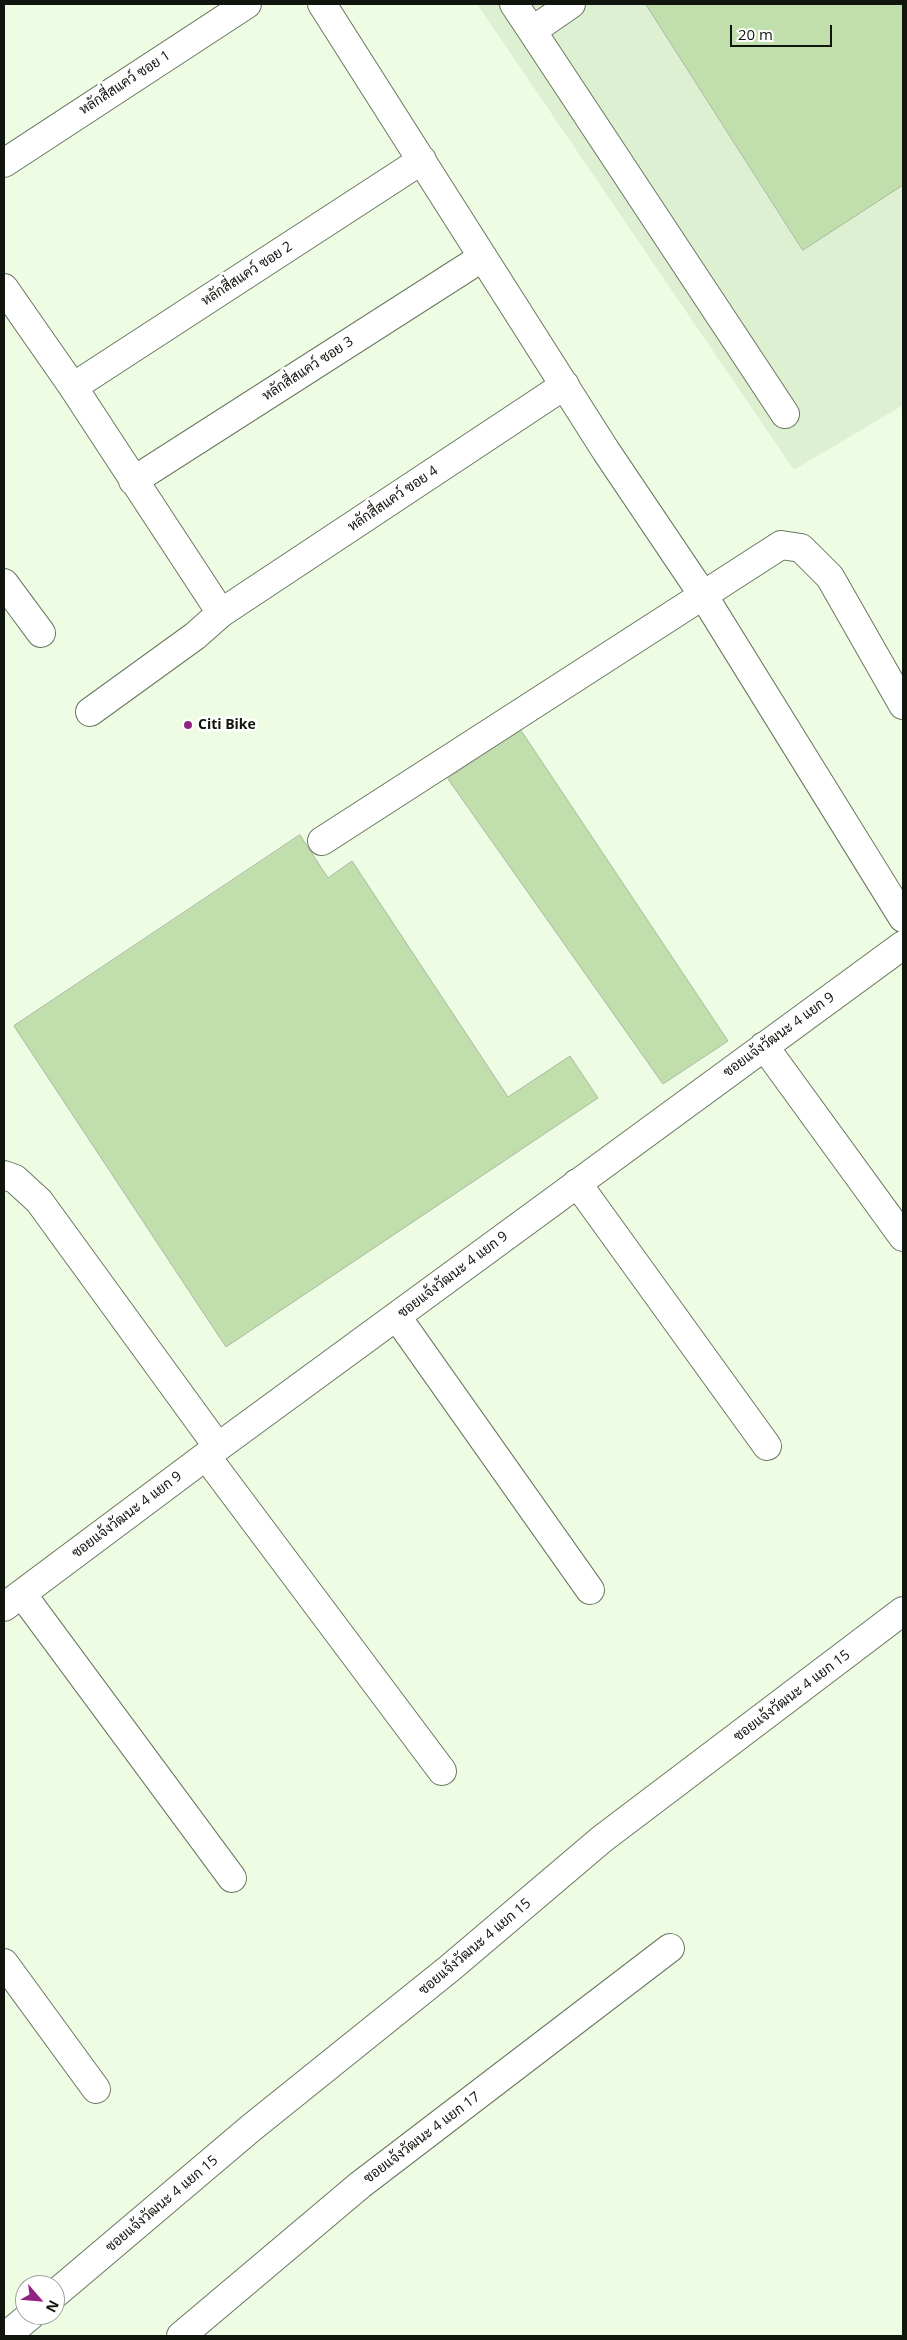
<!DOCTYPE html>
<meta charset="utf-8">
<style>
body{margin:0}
#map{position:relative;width:907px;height:2340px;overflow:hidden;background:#edfce3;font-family:"Open Sans",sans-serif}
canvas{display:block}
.frame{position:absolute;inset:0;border:5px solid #10150d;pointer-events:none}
.north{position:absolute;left:15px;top:2275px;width:50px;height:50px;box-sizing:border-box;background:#fff;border:1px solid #9fa19e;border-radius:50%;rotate:117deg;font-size:14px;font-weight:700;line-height:20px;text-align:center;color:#10150d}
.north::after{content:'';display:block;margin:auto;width:18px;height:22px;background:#932383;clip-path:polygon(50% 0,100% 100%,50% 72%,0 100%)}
.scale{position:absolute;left:730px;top:25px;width:102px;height:22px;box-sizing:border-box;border:2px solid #10150d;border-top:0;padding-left:6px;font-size:15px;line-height:18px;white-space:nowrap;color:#10150d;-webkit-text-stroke:4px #fff;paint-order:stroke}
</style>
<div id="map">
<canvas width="907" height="2340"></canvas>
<div class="frame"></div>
<div class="north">N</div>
<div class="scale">20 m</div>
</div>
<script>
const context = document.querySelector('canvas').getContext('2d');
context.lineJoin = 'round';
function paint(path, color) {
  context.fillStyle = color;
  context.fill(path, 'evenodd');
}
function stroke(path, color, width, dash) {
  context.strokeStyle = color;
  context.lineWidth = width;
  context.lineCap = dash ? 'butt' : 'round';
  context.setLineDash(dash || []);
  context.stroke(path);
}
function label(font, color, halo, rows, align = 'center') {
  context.font = font + ' "Open Sans",Sarabun,sans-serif';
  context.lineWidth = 5;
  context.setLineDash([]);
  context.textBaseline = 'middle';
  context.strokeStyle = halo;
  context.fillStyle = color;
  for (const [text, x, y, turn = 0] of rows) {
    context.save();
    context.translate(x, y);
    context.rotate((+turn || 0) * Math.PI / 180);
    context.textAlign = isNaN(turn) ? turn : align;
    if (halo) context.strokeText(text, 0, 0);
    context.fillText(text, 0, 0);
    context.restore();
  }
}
paint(new Path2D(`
 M 477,4 L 903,4 L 903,405 L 794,470 Z`), '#ddf0d1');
const building = new Path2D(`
 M 646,4 L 903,4 L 903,185 L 803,250 Z
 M 520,729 L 728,1041 L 663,1084 L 448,779 Z
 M 300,835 L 328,878 L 352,861 L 508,1097 L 570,1056 L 598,1098 L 226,1347 L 14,1026 Z`);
paint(building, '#c1dfad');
stroke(building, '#aab8a1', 1);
const minor = new Path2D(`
 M 322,4 L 606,451 L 703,595 L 903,918
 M 514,4 L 532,31 L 571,4
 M 532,31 L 785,414
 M 4,163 L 247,4
 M 4,288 L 73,387 L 221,613
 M 73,387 L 422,160
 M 133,481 L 483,257
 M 4,583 L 41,633
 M 90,712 L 195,636 L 221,613 L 565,385
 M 322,841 L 781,545 L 801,548 L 830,577 L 903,705
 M 764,1046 L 903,1237
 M 4,1175 L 15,1179 L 39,1201 L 218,1447
 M 577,1183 L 767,1446
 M 397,1317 L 590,1590
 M 206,1456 L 442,1771
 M 22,1594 L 232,1878
 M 4,1607 L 218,1447 L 903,945
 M 4,1963 L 96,2089
 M 55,2294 L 251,2128 L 450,1968 L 602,1839 L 903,1611
 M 6,2336 L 31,2315
 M 181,2336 L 360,2185 L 670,1948`);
stroke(minor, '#6a7761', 30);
stroke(minor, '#fff', 28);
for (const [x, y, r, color] of [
 [188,725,5,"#932383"]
]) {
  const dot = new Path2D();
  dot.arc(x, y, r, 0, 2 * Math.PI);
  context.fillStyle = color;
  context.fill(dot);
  stroke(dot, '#fff', 2);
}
label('14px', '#10150d', '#fff', [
 ["หลักสี่สแคว์ ซอย 1",125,83,-33],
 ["หลักสี่สแคว์ ซอย 2",247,274,-33],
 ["หลักสี่สแคว์ ซอย 3",308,369,-33],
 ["หลักสี่สแคว์ ซอย 4",393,499,-34],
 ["ซอยแจ้งวัฒนะ 4 แยก 9",779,1035,-36],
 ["ซอยแจ้งวัฒนะ 4 แยก 9",453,1275,-37],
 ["ซอยแจ้งวัฒนะ 4 แยก 9",127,1515,-37],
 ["ซอยแจ้งวัฒนะ 4 แยก 15",792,1696,-37],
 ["ซอยแจ้งวัฒนะ 4 แยก 15",475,1947,-40],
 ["ซอยแจ้งวัฒนะ 4 แยก 17",422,2138,-37],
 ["ซอยแจ้งวัฒนะ 4 แยก 15",162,2204,-40]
]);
label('bold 14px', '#10150d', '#fff', [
 ["Citi Bike",198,725]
], 'left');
</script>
